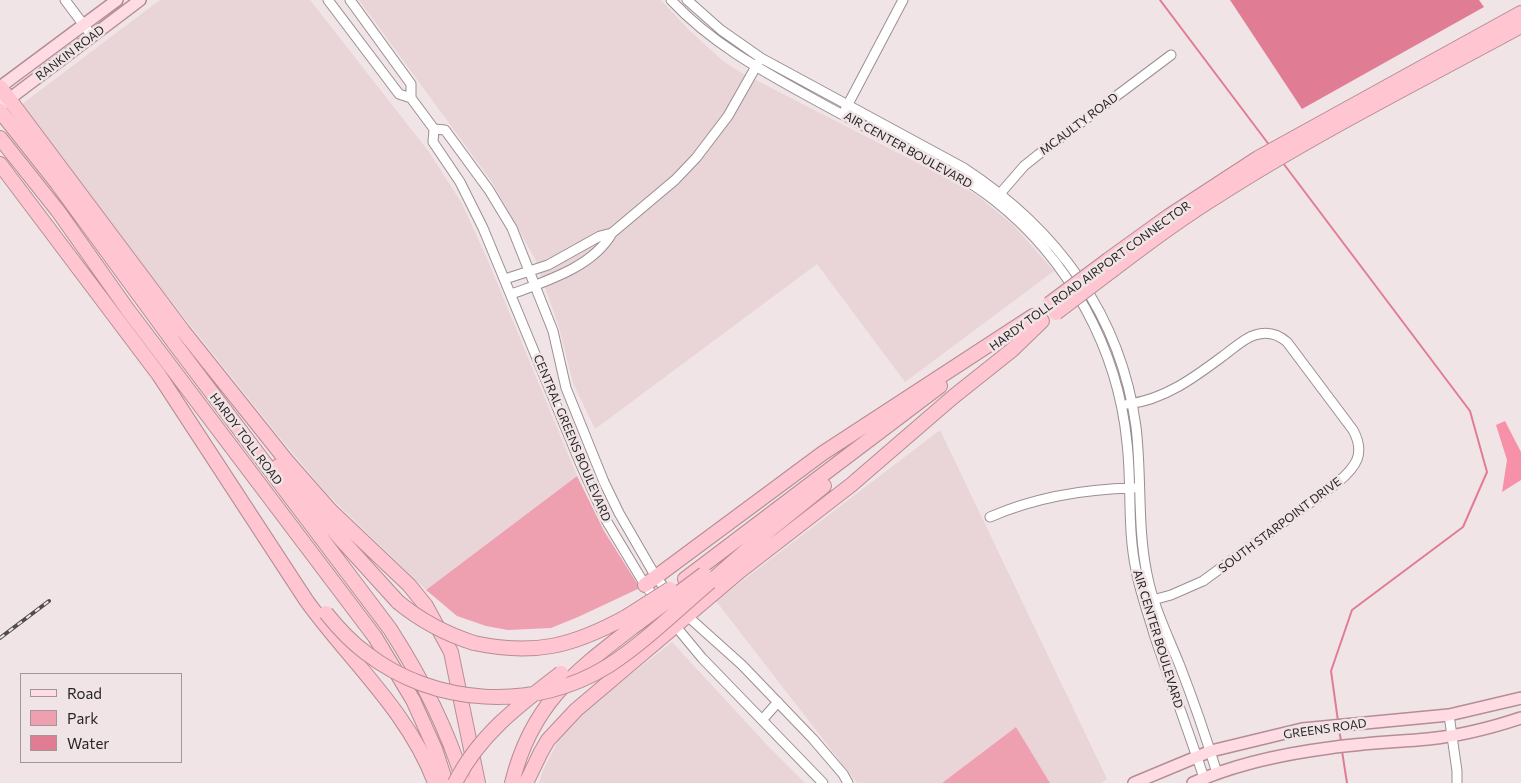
<!DOCTYPE html>
<style>
body{margin:0}
#map{position:relative;width:1521px;height:783px;overflow:hidden;background:#f0e4e6;font-family:Commissioner,sans-serif}
canvas{display:block}
.legend{position:absolute;left:20px;top:673px;width:162px;height:90px;box-sizing:border-box;background:#f0e4e6;border:1px solid #a09799;margin:0;padding:6px 9px;list-style:none;font-size:15px;color:#282425}
.legend li{display:flex;align-items:center;gap:10px;height:25px}
.legend b{width:25px;border:1px solid #a09799}
</style>
<div id="map">
<canvas width="1521" height="783"></canvas>
<ul class="legend">
<li><b style="height:6px;background:#ffdce3"></b>Road</li>
<li><b style="height:14px;background:#eea0b1"></b>Park</li>
<li><b style="height:14px;background:#e07d95"></b>Water</li>
</ul>
</div>
<script>
const context = document.querySelector('canvas').getContext('2d');
context.lineJoin = 'round';
function paint(path, color) {
  context.fillStyle = color;
  context.fill(path, 'evenodd');
}
function stroke(path, color, width, dash) {
  context.strokeStyle = color;
  context.lineWidth = width;
  context.lineCap = dash ? 'butt' : 'round';
  context.setLineDash(dash || []);
  context.stroke(path);
}
function label(font, color, halo, rows, align = 'center') {
  context.font = font + ' Commissioner,sans-serif';
  context.lineWidth = 5;
  context.setLineDash([]);
  context.textBaseline = 'middle';
  context.strokeStyle = halo;
  context.fillStyle = color;
  for (const [text, x, y, turn = 0] of rows) {
    context.save();
    context.translate(x, y);
    context.rotate((+turn || 0) * Math.PI / 180);
    context.textAlign = isNaN(turn) ? turn : align;
    if (halo) context.strokeText(text, 0, 0);
    context.fillText(text, 0, 0);
    context.restore();
  }
}
paint(new Path2D(`
 M 160,0 L 310,0 L 429,152 L 461,202 L 486,256 L 577,476 L 426,590 L 327,494 L 280,438 L 162,290 L 22,104 Z
 M 359,0 L 661,0 L 689,30 L 723,61 L 740,72 L 949,179 L 978,196 L 1014,226 L 1054,271 L 905,382 L 817,264 L 595,429 L 573,383 L 559,327 L 535,259 L 492,182 Z
 M 940,430 L 1107,779 L 1101,783 L 1050,783 L 1016,727 L 942,783 L 857,783 L 716,601 Z
 M 672,642 L 767,745 L 805,783 L 539,783 L 543,770 L 562,734 L 591,706 Z`), '#e9d4d8');
paint(new Path2D(`
 M 577,476 L 604,531 L 640,588 L 578,617 L 551,628 L 508,630 L 486,626 L 457,616 L 426,590 Z
 M 1016,727 L 1050,783 L 942,783 Z`), '#eea0b1');
paint(new Path2D(`
 M 1505,421 L 1521,452 L 1521,480 L 1502,492 L 1507,460 L 1496,425 Z`), '#f791a9');
paint(new Path2D(`
 M 1230,0 L 1479,0 L 1484,7 L 1302,109 Z`), '#e07d95');
stroke(new Path2D(`
 M 1160,0 L 1270,146
 M 1283,163 L 1470,411 L 1487,472 L 1463,527 L 1352,610 L 1331,671 L 1338,721
 M 1339,729 L 1341,741
 M 1342,751 L 1347,783`), '#e07d95', 2);
const minor = new Path2D(`
 M 65,0 L 92,36
 M 328,0 L 399,94 L 411,98 L 434,129 L 433,142 L 460,182 L 483,228 L 581,465 L 606,520 L 645,585 L 658,602
 M 350,0 L 411,84 L 411,98
 M 671,0 C 710,42 759,69 808,96 C 842,115 877,133 911,151 C 940,166 969,180 994,200 C 1069,259 1118,349 1127,443 C 1132,486 1127,528 1136,570 C 1140,592 1148,613 1154,634 C 1170,682 1188,730 1204,778
 M 687,0 L 721,30 L 761,58 L 964,168 C 1057,229 1121,315 1136,427 C 1142,476 1137,526 1147,574 C 1153,606 1168,636 1180,666 C 1194,702 1206,737 1217,773
 M 845,110 L 903,0
 M 434,129 L 445,130 L 489,190 L 512,228 L 553,331 L 566,388 L 604,482 L 619,513 L 656,577 L 670,595
 M 998,196 L 1024,166 L 1039,154 L 1171,55
 M 505,279 L 548,265 L 600,236 L 612,233
 M 512,294 C 546,281 593,267 612,233 L 675,180 L 696,158 L 728,116 L 758,63
 M 1128,404 C 1164,400 1195,377 1223,356 C 1233,349 1244,338 1255,335 C 1267,331 1278,334 1287,342 L 1353,430 C 1366,454 1356,467 1337,483 L 1203,581 L 1171,595 L 1149,601
 M 990,517 C 1036,497 1084,489 1134,488
 M 684,613 L 742,665 L 813,739 L 843,774 L 848,783
 M 673,623 L 702,658 L 823,783
 M 1449,715 L 1457,771 L 1457,783
 M 762,720 L 778,702`);
const major = new Path2D(`
 M 0,87 L 117,0
 M 0,106 L 140,0
 M 1134,783 L 1211,751 L 1302,729 L 1449,715 L 1521,698
 M 1193,783 C 1235,764 1283,754 1329,748 C 1362,743 1395,742 1428,739 C 1459,736 1491,728 1521,718`);
const highway = new Path2D(`
 M 0,87 L 183,331 L 286,460 L 330,510 L 409,585 L 426,606 L 451,652 L 478,783
 M 0,111 L 57,183 L 175,344 L 390,629 C 421,677 447,728 464,783
 M 0,138 L 58,211 L 128,310 L 375,637 L 413,700 L 435,749 L 446,783
 M 0,164 L 159,375 L 306,600 C 349,660 409,712 435,783
 M 1108,260 L 1169,216 L 1258,158 L 1521,13
 M 1114,269 C 1148,243 1183,217 1219,195 C 1316,133 1420,81 1521,26
 M 278,466 L 339,537 L 398,602
 M 685,579 L 940,386
 M 710,582 L 772,528 L 824,486
 M 645,585 L 823,453 L 1033,316
 M 474,643 C 535,656 573,646 626,617
 M 512,783 C 531,705 573,673 633,627
 M 526,783 L 541,752 L 548,740 L 576,710 L 740,571 L 851,485 L 953,397 L 1012,350 L 1042,321`);
stroke(minor, '#9a8f91', 11);
stroke(major, '#b48d95', 14);
stroke(highway, '#b48d95', 16);
stroke(minor, '#fff', 9);
stroke(major, '#ffdce3', 11);
stroke(highway, '#ffc5d1', 14);
const rail = new Path2D(`
 M 0,638 L 49,601`);
stroke(rail, '#504b4c', 4);
stroke(rail, '#f0e4e6', 2, [5.5]);
const highwayBridge = new Path2D(`
 M 1049,304 L 1108,260
 M 1056,313 L 1114,269
 M 398,602 C 421,621 446,634 474,643
 M 326,613 C 338,628 351,642 366,653 C 434,706 534,712 608,666 C 645,642 677,610 710,582
 M 626,617 L 670,589
 M 633,627 L 704,574
 M 455,783 C 479,735 519,705 561,673`);
stroke(highwayBridge, '#b48d95', 16, []);
stroke(highwayBridge, '#ffc5d1', 14);
label('12px', '#282425', '#f0e4e6', [
 ["RANKIN ROAD",70,53,-37],
 ["MCAULTY ROAD",1079,124,-37],
 ["AIR CENTER BOULEVARD",908,150,29],
 ["HARDY TOLL ROAD AIRPORT CONNECTOR",1090,276,-36],
 ["CENTRAL GREENS BOULEVARD",572,438,67],
 ["HARDY TOLL ROAD",246,439,53],
 ["SOUTH STARPOINT DRIVE",1280,525,-37],
 ["AIR CENTER BOULEVARD",1158,639,73],
 ["GREENS ROAD",1325,729,-8]
]);
</script>
